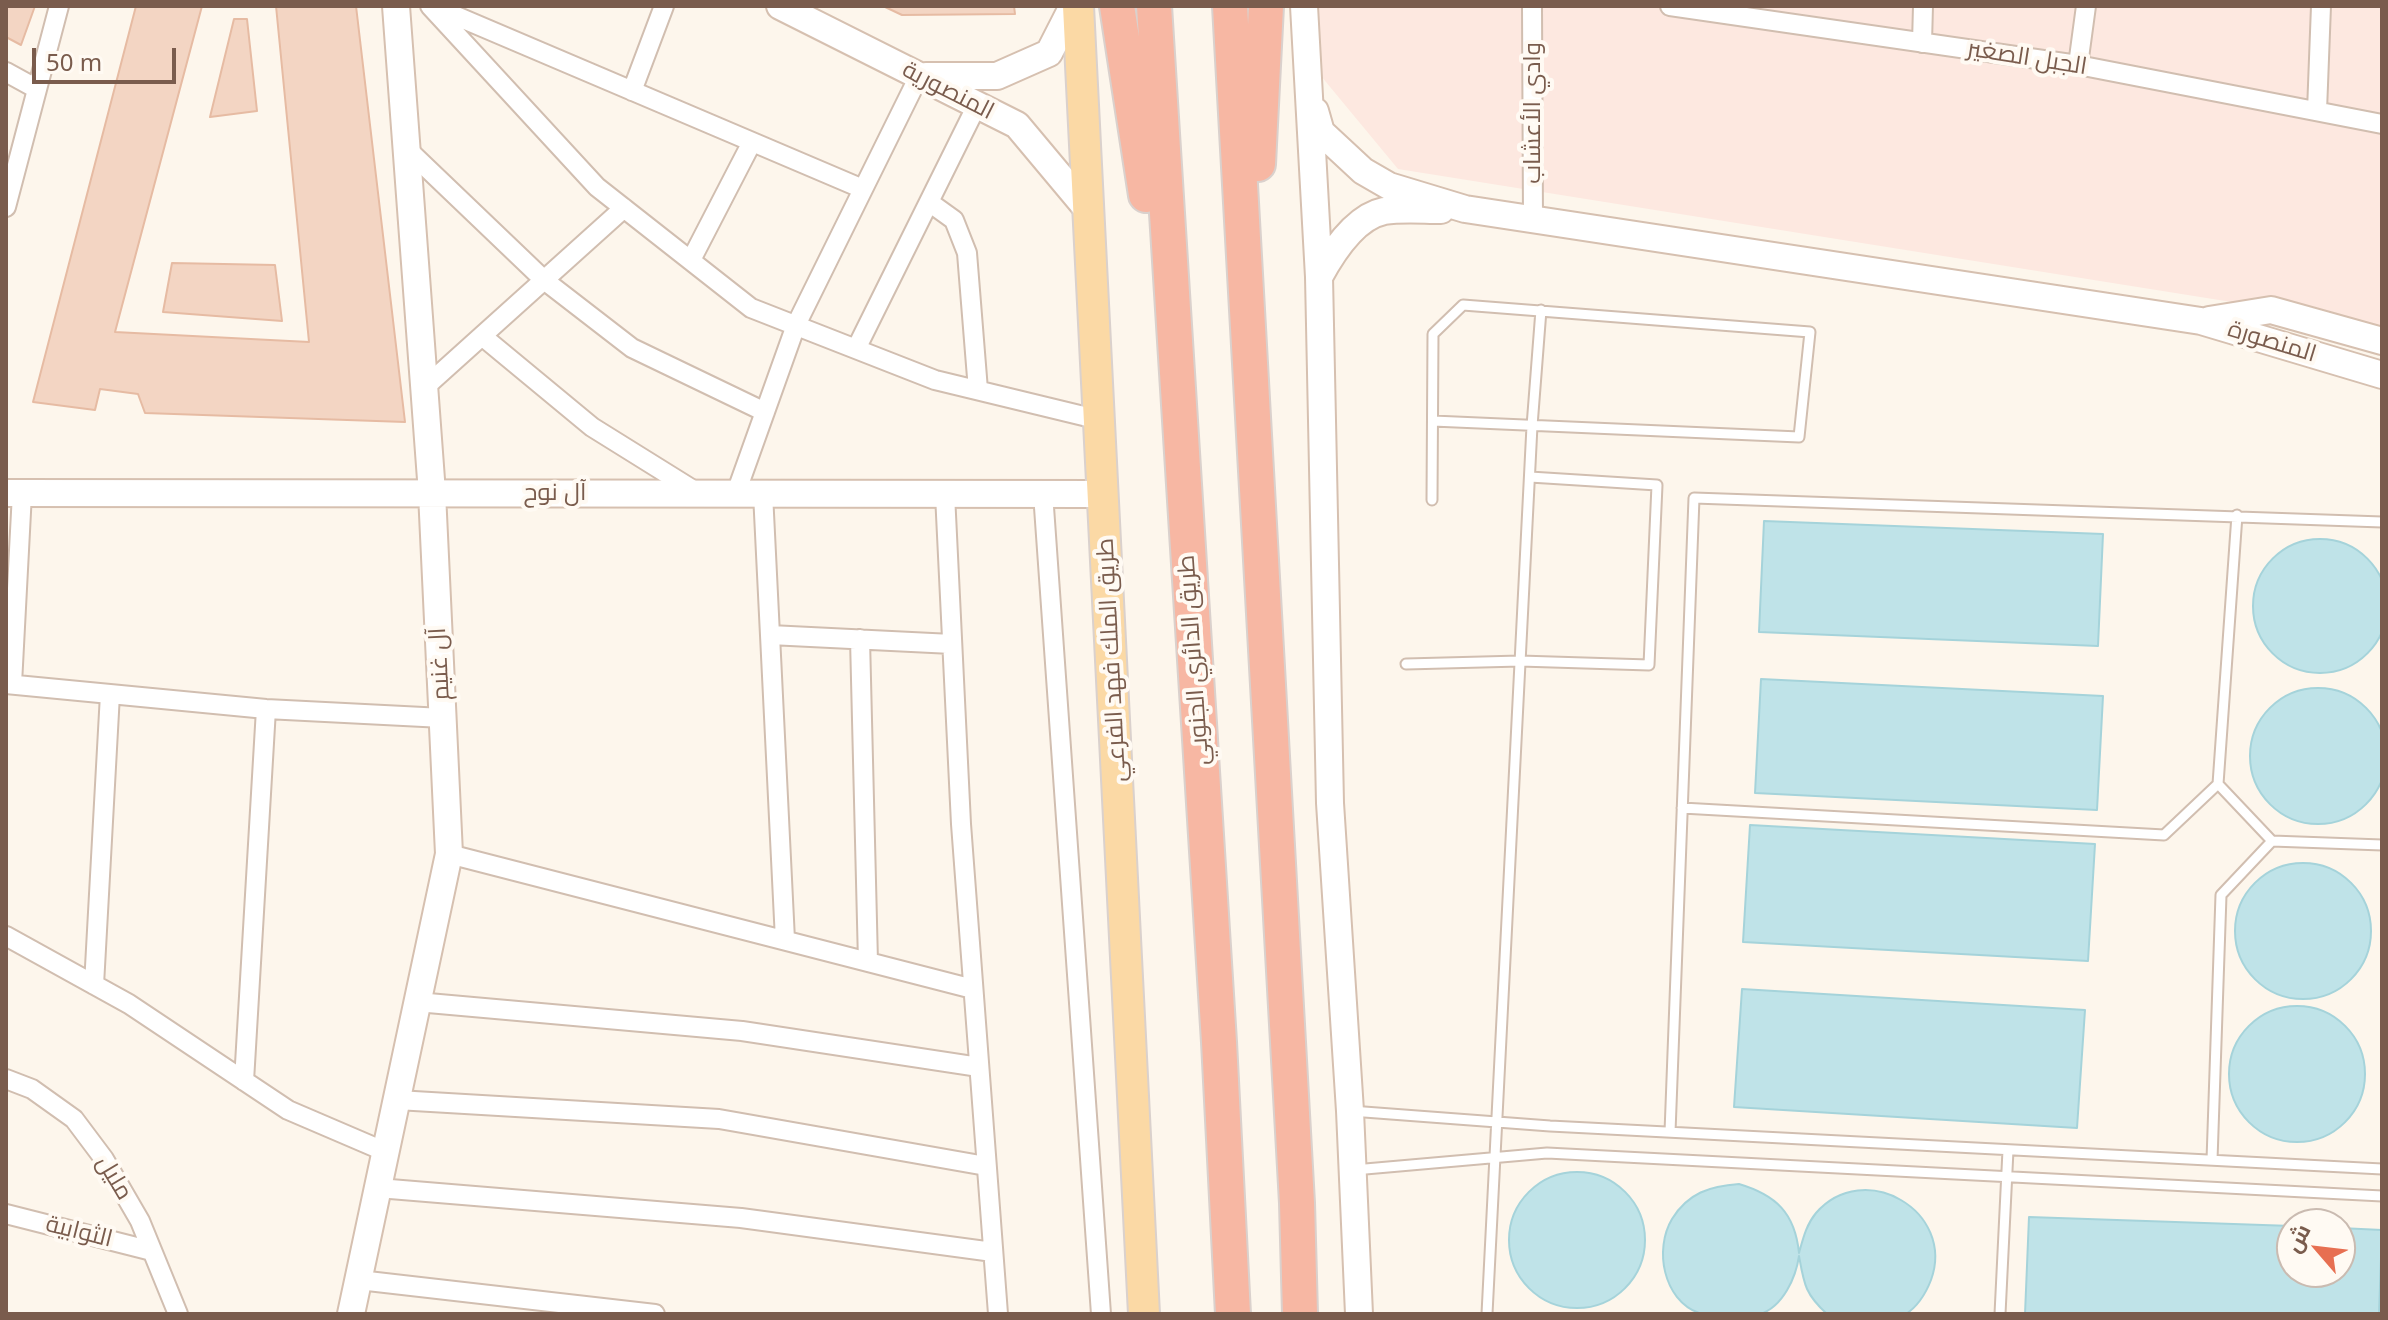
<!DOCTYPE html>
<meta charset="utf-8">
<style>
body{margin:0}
#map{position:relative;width:2388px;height:1320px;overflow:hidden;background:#fdf6ec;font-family:"Noto Sans",Cairo,sans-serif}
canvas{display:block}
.frame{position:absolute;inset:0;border:8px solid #7a5c4d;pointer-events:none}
.north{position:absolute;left:2276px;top:1208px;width:80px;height:80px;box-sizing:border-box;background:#fffaf3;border:2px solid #cabbb1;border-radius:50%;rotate:298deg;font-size:22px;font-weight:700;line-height:32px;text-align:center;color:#7a5c4d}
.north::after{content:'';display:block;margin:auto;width:28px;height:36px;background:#e76f51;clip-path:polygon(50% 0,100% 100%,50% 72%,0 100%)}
.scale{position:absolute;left:32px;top:48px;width:144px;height:36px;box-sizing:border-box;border:4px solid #7a5c4d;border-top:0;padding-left:10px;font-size:24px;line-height:28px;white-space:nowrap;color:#7a5c4d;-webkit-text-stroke:6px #fffaf3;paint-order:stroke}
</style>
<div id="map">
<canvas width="2388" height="1320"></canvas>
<div class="frame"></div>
<div class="north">ش</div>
<div class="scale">50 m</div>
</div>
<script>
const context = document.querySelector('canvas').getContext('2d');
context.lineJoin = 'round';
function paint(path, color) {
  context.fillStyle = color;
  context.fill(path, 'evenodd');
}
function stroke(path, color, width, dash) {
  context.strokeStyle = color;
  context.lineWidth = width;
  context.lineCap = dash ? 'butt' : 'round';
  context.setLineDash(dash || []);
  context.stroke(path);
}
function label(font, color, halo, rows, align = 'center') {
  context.font = font + ' "Noto Sans",Cairo,sans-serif';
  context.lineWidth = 8;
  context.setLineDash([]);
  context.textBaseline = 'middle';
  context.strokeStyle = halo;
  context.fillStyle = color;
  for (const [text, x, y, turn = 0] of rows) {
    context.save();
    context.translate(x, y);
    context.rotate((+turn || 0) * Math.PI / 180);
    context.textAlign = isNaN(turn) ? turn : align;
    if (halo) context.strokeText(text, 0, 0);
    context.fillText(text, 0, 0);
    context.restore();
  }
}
paint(new Path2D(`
 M 1318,6 L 2382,6 L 2382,326 L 1398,169 L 1321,76 Z`), '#fde8e0');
const water = new Path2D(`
 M 1764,521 L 2103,534 L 2098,646 L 1759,632 Z
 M2253 606a67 67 0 1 1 134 0a67 67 0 1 1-134 0Z
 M 1761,679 L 2103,696 L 2097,810 L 1755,793 Z
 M2250 756a68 68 0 1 1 136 0a68 68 0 1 1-136 0Z
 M 1750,825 L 2095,844 L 2088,961 L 1743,942 Z
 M2235 931a68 68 0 1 1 136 0a68 68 0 1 1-136 0Z
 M 1742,989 L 2085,1010 L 2077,1128 L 1734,1107 Z
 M2229 1074a68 68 0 1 1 136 0a68 68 0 1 1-136 0Z
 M1509 1240a68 68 0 1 1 136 0a68 68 0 1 1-136 0Z
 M 1739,1184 C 1776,1195 1795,1213 1799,1253 C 1803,1239 1806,1225 1816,1213 C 1864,1158 1956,1211 1931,1280 C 1926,1293 1918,1306 1906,1314 L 1827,1314 C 1805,1294 1804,1284 1799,1256 C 1796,1277 1783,1307 1760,1314 C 1751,1316 1738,1314 1729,1314 C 1720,1314 1708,1316 1699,1313 C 1663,1300 1654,1249 1672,1219 C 1688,1193 1710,1186 1739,1184 Z
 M 2029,1217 L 2292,1226 L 2292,1272 L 2340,1272 L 2340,1228 L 2382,1230 L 2379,1314 L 2025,1314 Z`);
paint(water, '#bfe3e8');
stroke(water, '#a5d3da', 2);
const building = new Path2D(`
 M 6,6 L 35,6 L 21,45 L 6,37 Z
 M 136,6 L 202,6 L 115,332 L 309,342 L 276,6 L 356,6 L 405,422 L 145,413 L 138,394 L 100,389 L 95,410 L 33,402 Z
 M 883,6 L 1014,6 L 1015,14 L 902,15 Z
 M 234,19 L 247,19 L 257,111 L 210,117 Z
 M 172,263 L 275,265 L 282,321 L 163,312 Z`);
paint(building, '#f3d5c3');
stroke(building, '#e6bba3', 2);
const lane = new Path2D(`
 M 1432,500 L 1433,334 L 1463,305 L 1810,332 L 1799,437 L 1433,421
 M 2237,515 L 2218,784 L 2272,841
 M 1406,664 L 1520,661 L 1649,665 L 1657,485 L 1530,477
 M 1682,808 L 2164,835 L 2218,784
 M 1351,1111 L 1550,1126 L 2382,1169
 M 1670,1132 L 1694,498 L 2382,522
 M 2212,1160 L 2221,895 L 2272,841 L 2382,845
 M 1354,1170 L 1547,1153 L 2382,1196
 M 1487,1314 L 1532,426 L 1541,310
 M 2000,1314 L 2008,1150`);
const street = new Path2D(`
 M 430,6 L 597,187 L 751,308 L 935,380 L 1100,420
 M 1532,6 L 1533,220
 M 1670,6 L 2078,65 L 2382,124
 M 435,7 L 863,189
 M 1922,43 L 1923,6
 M 2078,65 L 2086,6
 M 6,72 L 37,89
 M 632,91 L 664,6
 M 2317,111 L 2321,6
 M 406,148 L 544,280 L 632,348 L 765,412
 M 929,202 L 954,220 L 967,253 L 978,390
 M 6,207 L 59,6
 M 691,260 L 752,142
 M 482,336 L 592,427 L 698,493
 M 856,349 L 977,105
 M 424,388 L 624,208
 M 736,493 L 796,325 L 919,76
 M 763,493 L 785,940
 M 1043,493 L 1101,1314
 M 945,494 L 961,824 L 998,1314
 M 770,635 L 952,644
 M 860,639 L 868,962
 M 6,684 L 266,709 L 443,718
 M 12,684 L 22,493
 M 449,854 L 973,989
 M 6,936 L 129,1004 L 288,1110 L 386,1152
 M 94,985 L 110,694
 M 417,1002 L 742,1031 L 979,1067
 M 6,1079 L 32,1089 L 74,1119 L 104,1159 L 140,1221 L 178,1314
 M 244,1081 L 266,709
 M 397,1100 L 719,1119 L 986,1166
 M 378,1188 L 741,1218 L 993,1252
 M 6,1214 L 152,1251
 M 359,1280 L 655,1314`);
const secondary = new Path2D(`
 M 780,6 L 1017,125 L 1089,211
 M 1304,6 L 1319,277 L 1330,803 L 1350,1111 L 1359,1314
 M 926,76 L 997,76 L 1049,53 L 1073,6
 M 1315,111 L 1321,132 L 1363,171 L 1389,186 L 1465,209 L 2201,321 L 2382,375
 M 1319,277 C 1332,253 1355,217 1384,211 C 1402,208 1423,210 1441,210
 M 2209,320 L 2271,310 L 2382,341
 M 6,493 L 1104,494
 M 351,1314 L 449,854 L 432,493 L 396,6`);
const primary = new Path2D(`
 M 1078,6 L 1144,1314`);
const highway = new Path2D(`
 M 1117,6 L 1146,195
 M 1154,6 L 1219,1042 L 1233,1314
 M 1230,6 L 1297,1203 L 1300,1314
 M 1258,164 L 1266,6`);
stroke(lane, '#d1beb0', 13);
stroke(street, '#d1beb0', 22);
stroke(secondary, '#d6c0b0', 30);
stroke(primary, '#dad1cd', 34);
stroke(highway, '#dad1cd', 38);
stroke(lane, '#fff', 9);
stroke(street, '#fff', 18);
stroke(secondary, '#fff', 26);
stroke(primary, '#fbd9a5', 30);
stroke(highway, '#f7b7a3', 34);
label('24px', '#7a5c4d', '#fffaf3', [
 ["الجبل الصغير",2027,58,9],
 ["المنصورية",948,91,27],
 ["وادي الأعشاب",1533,113,-90],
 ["المنصورة",2272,342,17],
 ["آل نوح",555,493],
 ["طريق الملك فهد الفرعي",1112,660,-93],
 ["طريق الدائري الجنوبي",1194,660,-94],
 ["آل غنيم",440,664,-93],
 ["مليل",114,1178,59],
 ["الثوابية",79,1232,14]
]);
</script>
